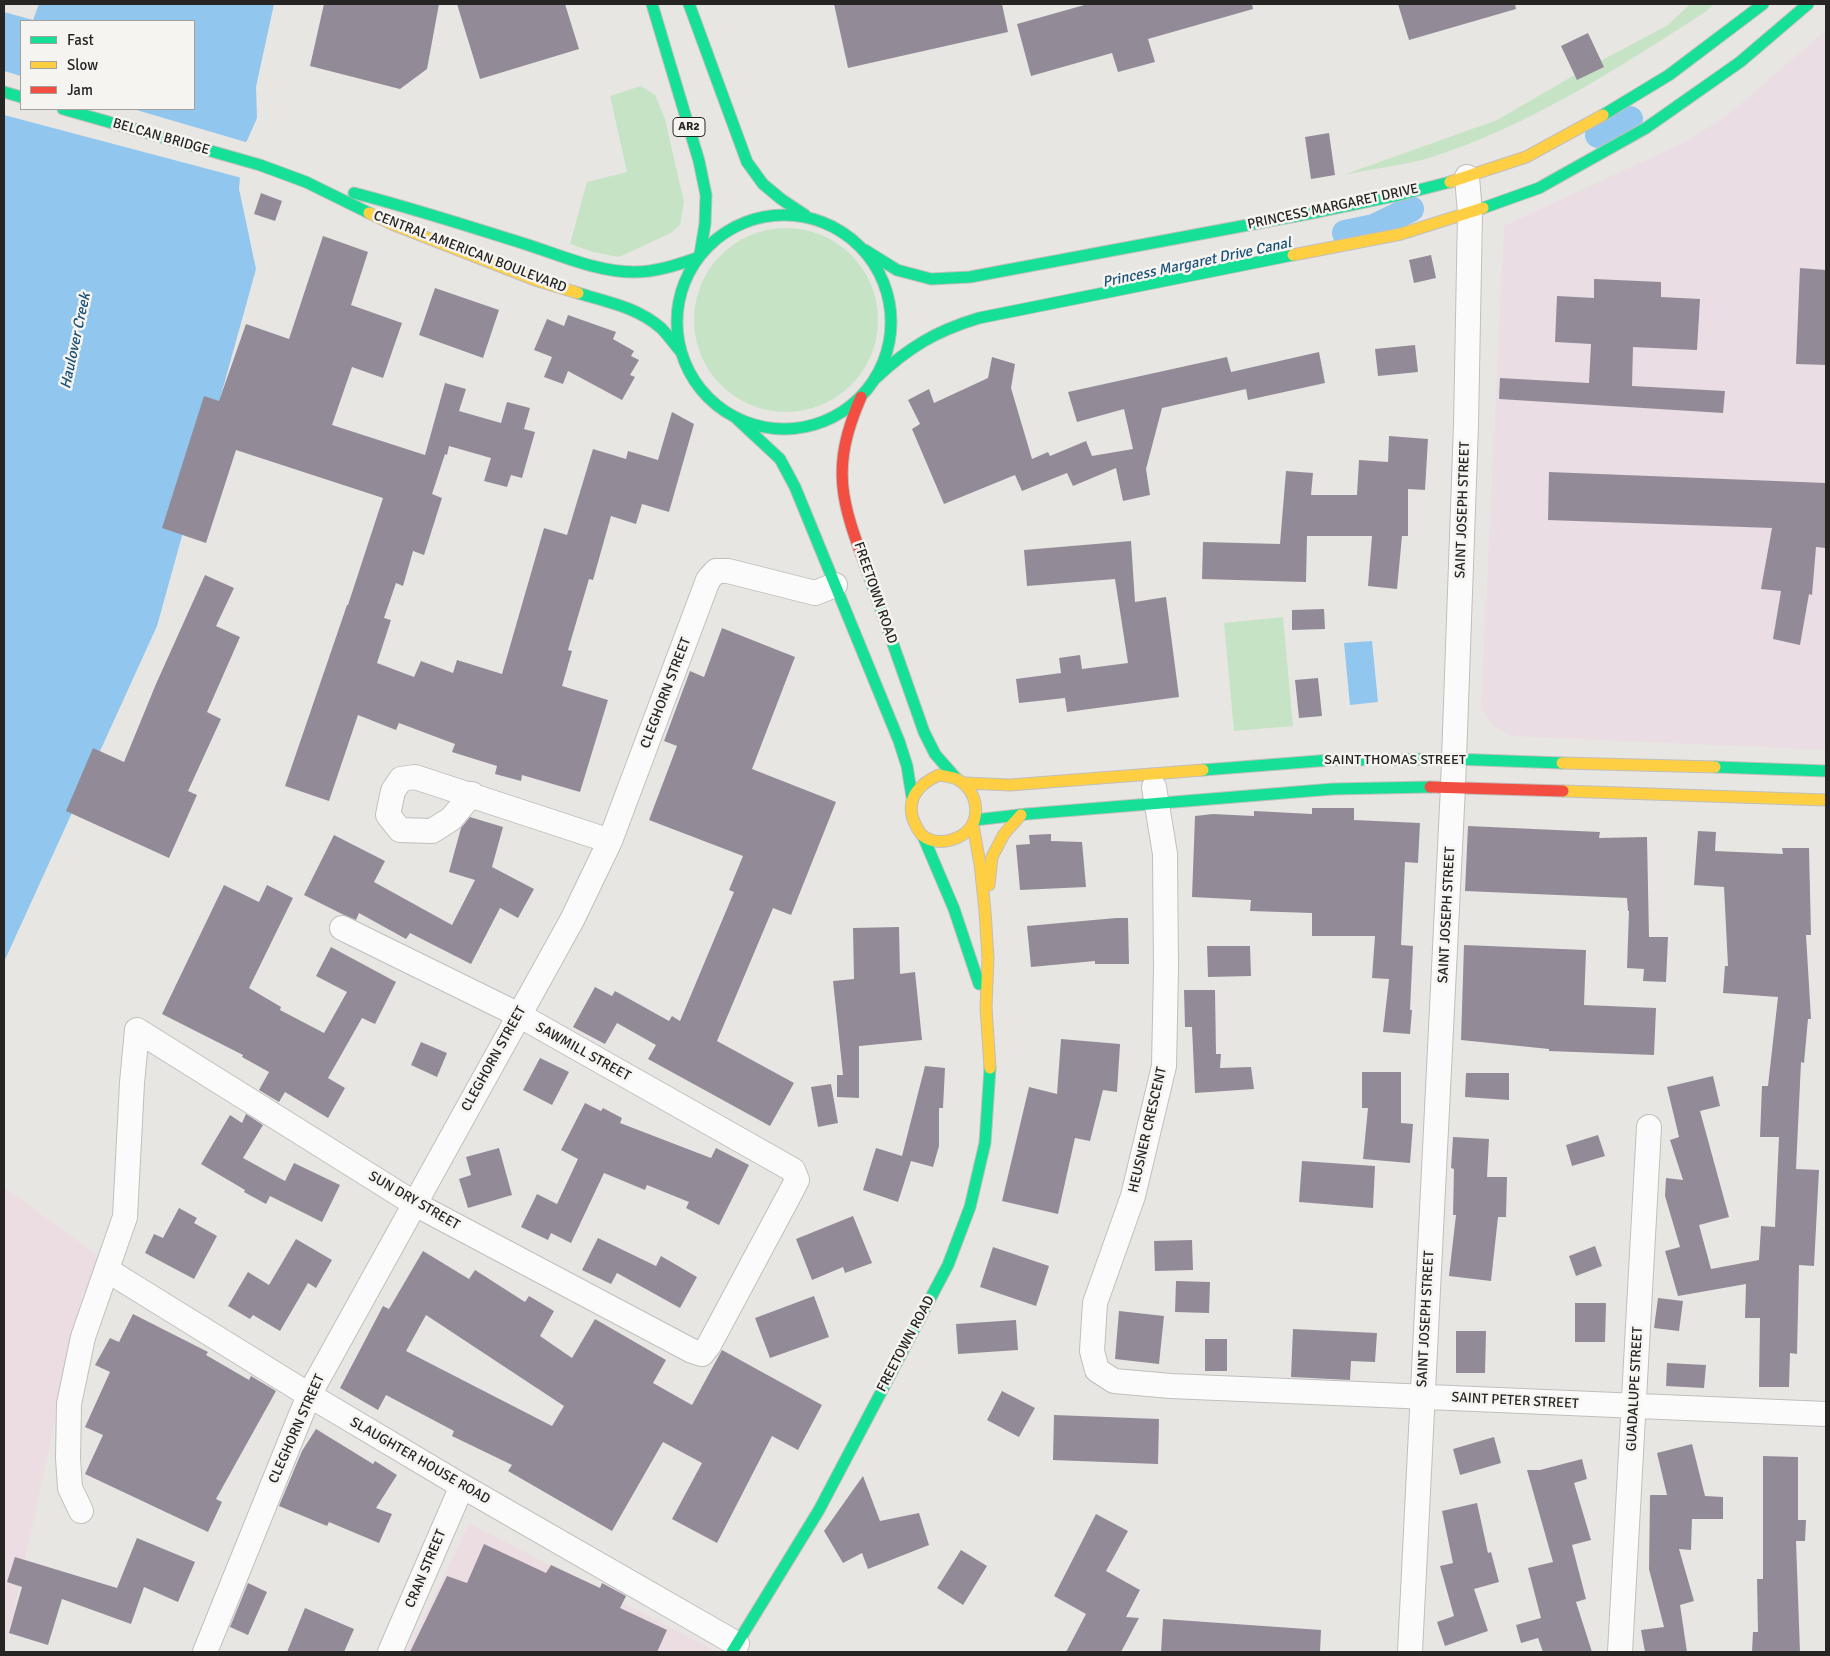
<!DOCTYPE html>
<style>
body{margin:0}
#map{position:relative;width:1830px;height:1656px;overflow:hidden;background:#e8e6e3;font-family:Signika,sans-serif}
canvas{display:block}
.frame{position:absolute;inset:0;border:5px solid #262524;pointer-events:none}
.legend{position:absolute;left:20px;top:20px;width:175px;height:90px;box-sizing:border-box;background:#f6f4f0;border:1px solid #a3a19e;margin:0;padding:6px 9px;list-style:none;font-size:15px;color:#262524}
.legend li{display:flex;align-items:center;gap:10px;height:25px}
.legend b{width:25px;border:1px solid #a3a19e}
</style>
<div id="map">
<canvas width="1830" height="1656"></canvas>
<div class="frame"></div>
<ul class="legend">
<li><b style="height:6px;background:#16e098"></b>Fast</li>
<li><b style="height:6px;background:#ffcf43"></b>Slow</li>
<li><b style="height:6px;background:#f24e42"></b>Jam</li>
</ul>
</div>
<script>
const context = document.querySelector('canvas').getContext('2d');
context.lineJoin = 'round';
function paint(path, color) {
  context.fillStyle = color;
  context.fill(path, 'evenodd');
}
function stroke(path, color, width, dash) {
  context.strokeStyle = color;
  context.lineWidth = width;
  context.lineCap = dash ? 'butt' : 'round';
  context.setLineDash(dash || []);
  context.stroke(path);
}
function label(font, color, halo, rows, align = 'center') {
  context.font = font + ' Signika,sans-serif';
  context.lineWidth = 5;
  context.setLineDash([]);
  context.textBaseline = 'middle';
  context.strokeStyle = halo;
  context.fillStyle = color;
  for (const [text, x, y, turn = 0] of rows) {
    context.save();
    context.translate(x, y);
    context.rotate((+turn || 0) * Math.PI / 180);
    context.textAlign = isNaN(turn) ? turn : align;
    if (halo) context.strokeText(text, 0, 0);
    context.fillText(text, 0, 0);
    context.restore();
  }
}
paint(new Path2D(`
 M 4,1187 L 101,1258 L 82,1295 L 5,1652 L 4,1652 Z
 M 469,1524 L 484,1531 L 710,1648 L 708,1652 L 407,1652 Z`), '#ebdde2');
paint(new Path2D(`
 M 1826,30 L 1826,750 L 1510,736 L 1493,725 L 1481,709 L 1504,226 L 1689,140 L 1729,114 Z`), '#eadde4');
paint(new Path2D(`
 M 1690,4 L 1714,4 L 1704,13 C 1616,69 1530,126 1429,158 C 1401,166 1371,169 1343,175 L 1497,120 L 1578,73 L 1668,25 Z
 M 641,86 L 655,95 L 665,119 L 684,202 L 680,225 L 671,233 L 619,257 L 593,252 L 570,244 L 587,182 L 627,172 L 610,96 Z
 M694 320a92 92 0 1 1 184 0a92 92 0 1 1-184 0Z
 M 1283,617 L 1293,726 L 1234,731 L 1224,623 Z`), '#c6e4c5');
paint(new Path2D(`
 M 39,4 L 274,4 L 256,87 L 257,118 L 242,152 L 239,189 L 256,269 L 157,626 L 4,962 L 4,12 L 33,20 ZM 21,21 L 194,21 L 194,109 L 21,109 Z
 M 1372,641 L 1378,702 L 1350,705 L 1344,643 Z`), '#91c6ee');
paint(new Path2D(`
 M 4,71 L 21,76 L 21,109 L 133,109 L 249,143 L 244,153 L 242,178 L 4,115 Z`), '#e8e6e3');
stroke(new Path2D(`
 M 1598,135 L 1630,119
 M 1345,233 L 1374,227 L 1411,209`), '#91c6ee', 26);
paint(new Path2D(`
 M 324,4 L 439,4 L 427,69 L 400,89 L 310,66 Z
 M 457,4 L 565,4 L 579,49 L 480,79 Z
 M 834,4 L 1002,4 L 1008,32 L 848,68 Z
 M 1088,4 L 1252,4 L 1253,9 L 1148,39 L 1155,62 L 1118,72 L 1112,53 L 1031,76 L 1017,24 Z
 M 1398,4 L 1515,4 L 1516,9 L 1409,40 Z
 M 1588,33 L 1604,67 L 1577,80 L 1561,46 Z
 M 1329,133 L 1335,175 L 1311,179 L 1305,137 Z
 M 261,193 L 282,201 L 275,221 L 254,214 Z
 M 323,236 L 368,252 L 351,305 L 402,323 L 383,378 L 352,367 L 332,425 L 425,455 L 445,383 L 466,389 L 459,411 L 501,423 L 507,402 L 530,408 L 524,429 L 535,432 L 522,478 L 511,475 L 507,487 L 484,481 L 491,458 L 449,446 L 447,455 L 445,454 L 432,494 L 442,498 L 424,555 L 413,551 L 403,586 L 396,583 L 384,618 L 391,620 L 377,663 L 414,677 L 421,661 L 453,673 L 457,660 L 502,674 L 544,528 L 567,535 L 593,449 L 626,459 L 628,451 L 658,460 L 672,412 L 694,424 L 669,512 L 642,504 L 636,524 L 611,516 L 593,580 L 589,579 L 568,650 L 572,651 L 562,686 L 608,700 L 580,792 L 522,775 L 521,781 L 495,774 L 497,766 L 452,752 L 455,744 L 399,723 L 396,730 L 358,715 L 329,801 L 285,786 L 347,605 L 348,605 L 383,498 L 236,450 L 206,543 L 162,528 L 204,396 L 219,401 L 246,324 L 289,339 Z
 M 1431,255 L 1436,278 L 1414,283 L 1409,260 Z
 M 1800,268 L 1826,270 L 1826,365 L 1796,364 Z
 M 1594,279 L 1661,282 L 1661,297 L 1700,299 L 1697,350 L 1633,347 L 1632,386 L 1725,391 L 1723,413 L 1499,399 L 1500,378 L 1589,383 L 1591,344 L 1555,342 L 1557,296 L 1594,298 Z
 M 435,288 L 499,310 L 483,358 L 419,335 Z
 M 568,315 L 616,332 L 613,339 L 634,351 L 631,356 L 639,360 L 630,375 L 635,377 L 622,400 L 568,371 L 563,384 L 544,377 L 552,357 L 534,350 L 547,319 L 564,326 Z
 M 1415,345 L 1418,372 L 1378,376 L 1375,349 Z
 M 1319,352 L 1325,383 L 1248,400 L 1246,389 L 1162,408 L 1146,469 L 1150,495 L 1123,501 L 1116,468 L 1073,486 L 1067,473 L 1022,491 L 1015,475 L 944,504 L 912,429 L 920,424 L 908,400 L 929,389 L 934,403 L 988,378 L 992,357 L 1015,364 L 1011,388 L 1032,459 L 1048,452 L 1050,456 L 1086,441 L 1092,456 L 1133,449 L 1124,409 L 1077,422 L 1068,392 L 1227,357 L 1231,372 Z
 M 1389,436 L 1428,439 L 1425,490 L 1408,489 L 1408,536 L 1402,536 L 1397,589 L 1368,586 L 1372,536 L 1307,536 L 1306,582 L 1202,579 L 1203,542 L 1280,544 L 1286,471 L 1313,473 L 1311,495 L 1357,495 L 1359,460 L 1388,462 Z
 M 1549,472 L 1826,483 L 1826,548 L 1816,547 L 1812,595 L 1809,594 L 1800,645 L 1773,639 L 1781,591 L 1761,589 L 1772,528 L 1548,520 Z
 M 1131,541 L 1135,602 L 1166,597 L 1179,697 L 1067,712 L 1065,698 L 1019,703 L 1016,679 L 1061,673 L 1059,658 L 1080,655 L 1082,669 L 1128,663 L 1115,579 L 1027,586 L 1024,550 Z
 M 205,575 L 234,588 L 216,626 L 240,637 L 207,712 L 221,719 L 188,791 L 197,795 L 169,858 L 66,811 L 93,748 L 124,762 L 156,684 Z
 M 1324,609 L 1325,629 L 1292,630 L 1292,610 Z
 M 722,628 L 795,657 L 752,769 L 836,802 L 791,915 L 773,908 L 717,1041 L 794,1083 L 770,1126 L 648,1059 L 656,1045 L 617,1023 L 605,1044 L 573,1027 L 595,987 L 612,996 L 615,991 L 669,1021 L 672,1016 L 680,1021 L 734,892 L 729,890 L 743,856 L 649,820 L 677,746 L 664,741 L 690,671 L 704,677 Z
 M 1318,678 L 1322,716 L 1299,718 L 1295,680 Z
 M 1312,808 L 1354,808 L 1354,820 L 1420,823 L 1418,863 L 1405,862 L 1401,945 L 1413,946 L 1410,1010 L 1412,1010 L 1410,1034 L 1383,1032 L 1389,979 L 1372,978 L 1375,936 L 1312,936 L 1312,913 L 1250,911 L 1251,900 L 1192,897 L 1195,816 L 1213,814 L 1254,816 L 1254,811 L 1312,814 Z
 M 470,817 L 503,827 L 492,867 L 534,889 L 518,918 L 500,908 L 471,964 L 410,933 L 406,939 L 359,913 L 356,920 L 342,914 L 304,895 L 334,835 L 385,861 L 374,882 L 452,925 L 475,880 L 449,872 L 461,828 Z
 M 1468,826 L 1600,832 L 1599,838 L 1647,837 L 1649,937 L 1668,937 L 1666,982 L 1643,981 L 1644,969 L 1627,968 L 1629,911 L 1628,911 L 1627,898 L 1465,891 Z
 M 1698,831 L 1716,832 L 1715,851 L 1783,854 L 1782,848 L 1809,848 L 1811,935 L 1806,935 L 1811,1019 L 1808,1019 L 1804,1063 L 1801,1062 L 1796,1169 L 1819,1170 L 1814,1266 L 1799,1265 L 1797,1354 L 1790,1353 L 1789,1387 L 1759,1387 L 1760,1318 L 1745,1318 L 1746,1284 L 1678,1296 L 1665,1251 L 1680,1247 L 1665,1196 L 1666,1178 L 1683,1180 L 1670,1140 L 1679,1137 L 1667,1087 L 1713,1076 L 1720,1106 L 1700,1111 L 1729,1217 L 1699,1225 L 1711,1269 L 1759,1260 L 1761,1226 L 1775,1227 L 1779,1137 L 1760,1137 L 1762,1086 L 1768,1086 L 1778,997 L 1723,993 L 1725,966 L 1728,966 L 1724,887 L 1694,885 Z
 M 1051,834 L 1051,841 L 1082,842 L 1086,887 L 1020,890 L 1016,845 L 1030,844 L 1029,835 Z
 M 224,885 L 259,902 L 267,885 L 293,898 L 249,988 L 281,1007 L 280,1010 L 324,1033 L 347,992 L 316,976 L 331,947 L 396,982 L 375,1024 L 362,1018 L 328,1078 L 345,1088 L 328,1118 L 285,1092 L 279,1102 L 259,1090 L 269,1072 L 242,1057 L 243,1055 L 162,1014 Z
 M 1116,918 L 1128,918 L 1129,964 L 1095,964 L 1095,961 L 1031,967 L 1027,926 Z
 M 899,927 L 900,974 L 915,972 L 922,1040 L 859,1046 L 859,1098 L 837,1097 L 837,1075 L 843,1075 L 833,981 L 854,979 L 853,928 Z
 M 1464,945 L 1586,950 L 1584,1005 L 1656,1008 L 1654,1055 L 1549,1051 L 1549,1049 L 1461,1040 Z
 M 1207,946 L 1250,946 L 1251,976 L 1208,977 Z
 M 1184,990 L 1215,990 L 1216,1054 L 1221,1054 L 1220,1068 L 1251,1067 L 1254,1089 L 1195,1093 L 1192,1027 L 1185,1027 Z
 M 1061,1039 L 1120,1044 L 1117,1092 L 1103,1090 L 1090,1141 L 1075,1138 L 1058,1214 L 1002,1201 L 1029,1087 L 1057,1094 Z
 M 421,1042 L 447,1053 L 437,1077 L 411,1065 Z
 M 540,1058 L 569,1072 L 552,1105 L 523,1090 Z
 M 925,1066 L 945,1068 L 943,1108 L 939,1108 L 939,1146 L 933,1167 L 911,1161 L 898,1202 L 863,1190 L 876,1148 L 902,1156 Z
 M 1362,1072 L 1401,1072 L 1401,1123 L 1413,1124 L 1410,1163 L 1363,1159 L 1368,1108 L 1362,1108 Z
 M 1466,1073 L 1509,1073 L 1509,1100 L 1465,1097 Z
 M 831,1084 L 838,1123 L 818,1127 L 811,1087 Z
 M 585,1103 L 601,1111 L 603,1108 L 622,1118 L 620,1123 L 711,1158 L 716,1148 L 749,1165 L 719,1225 L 686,1208 L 689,1202 L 647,1185 L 645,1190 L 604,1173 L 571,1243 L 551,1233 L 548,1240 L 521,1227 L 537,1194 L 557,1204 L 578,1159 L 561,1150 Z
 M 246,1114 L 263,1125 L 243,1158 L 285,1181 L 294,1163 L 340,1185 L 322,1222 L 270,1196 L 266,1204 L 244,1192 L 245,1190 L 201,1164 L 230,1115 L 242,1123 Z
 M 1598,1135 L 1605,1156 L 1572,1166 L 1566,1145 Z
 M 1453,1137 L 1489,1139 L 1487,1177 L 1507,1177 L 1506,1217 L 1498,1217 L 1491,1281 L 1449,1276 L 1456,1215 L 1453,1215 L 1454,1169 L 1451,1168 Z
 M 499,1148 L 512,1195 L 468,1208 L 459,1179 L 471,1175 L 466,1157 Z
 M 1302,1161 L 1375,1166 L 1373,1208 L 1299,1202 Z
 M 179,1208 L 197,1218 L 194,1223 L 217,1236 L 194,1279 L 145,1253 L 154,1234 L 163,1238 Z
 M 853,1216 L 872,1263 L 845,1273 L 843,1267 L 812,1280 L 796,1239 Z
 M 598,1238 L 656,1266 L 661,1256 L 697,1277 L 680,1308 L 617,1273 L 611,1284 L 582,1270 Z
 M 296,1239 L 332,1260 L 316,1288 L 308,1283 L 280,1331 L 253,1315 L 250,1319 L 228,1306 L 248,1272 L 269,1285 Z
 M 1192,1240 L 1193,1270 L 1155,1271 L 1154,1241 Z
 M 1595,1246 L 1602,1266 L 1576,1276 L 1569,1256 Z
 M 993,1247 L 1049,1266 L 1036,1306 L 980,1287 Z
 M 423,1251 L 469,1279 L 475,1270 L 525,1302 L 529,1296 L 554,1311 L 540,1336 L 572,1358 L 595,1319 L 666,1360 L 653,1383 L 692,1405 L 722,1350 L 822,1405 L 798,1450 L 772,1436 L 717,1543 L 672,1519 L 702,1463 L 663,1442 L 612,1531 L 508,1471 L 512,1465 L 452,1436 L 454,1431 L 386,1395 L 378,1410 L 340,1388 L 383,1306 L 389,1309 ZM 426,1315 L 564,1406 L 552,1426 L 406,1351 Z
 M 1176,1281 L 1210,1282 L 1209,1313 L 1175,1312 Z
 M 814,1296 L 829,1337 L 770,1358 L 755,1318 Z
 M 1658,1298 L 1683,1301 L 1679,1331 L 1654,1328 Z
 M 1575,1303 L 1606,1303 L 1605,1342 L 1575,1342 Z
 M 1119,1311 L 1164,1316 L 1159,1364 L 1115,1359 Z
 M 133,1314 L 208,1352 L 206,1355 L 249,1380 L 251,1376 L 276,1391 L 216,1499 L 222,1502 L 208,1532 L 85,1474 L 103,1435 L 85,1427 L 110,1372 L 95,1365 L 110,1338 L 119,1342 Z
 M 1016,1320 L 1018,1350 L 958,1354 L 956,1324 Z
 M 1293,1329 L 1377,1333 L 1375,1362 L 1351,1361 L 1350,1380 L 1291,1377 Z
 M 1456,1331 L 1486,1331 L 1485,1373 L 1456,1373 Z
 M 1205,1339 L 1227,1339 L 1227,1371 L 1205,1371 Z
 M 1667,1363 L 1706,1365 L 1704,1388 L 1666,1386 Z
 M 1002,1391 L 1035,1408 L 1019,1437 L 987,1420 Z
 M 1054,1415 L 1159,1419 L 1158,1464 L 1053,1460 Z
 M 316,1429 L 373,1464 L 375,1461 L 397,1475 L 376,1508 L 392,1514 L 379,1543 L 329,1522 L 327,1526 L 279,1506 L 302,1451 Z
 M 1494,1437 L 1501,1463 L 1460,1475 L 1453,1449 Z
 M 1692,1444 L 1705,1496 L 1723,1497 L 1723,1519 L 1692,1519 L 1691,1550 L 1679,1549 L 1694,1601 L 1680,1605 L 1687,1652 L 1645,1652 L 1641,1630 L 1664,1627 L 1649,1569 L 1650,1495 L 1667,1495 L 1657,1453 Z
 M 1763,1456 L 1798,1457 L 1798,1520 L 1806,1520 L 1805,1541 L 1796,1541 L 1800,1652 L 1752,1652 L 1753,1632 L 1758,1632 L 1757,1579 L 1763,1579 Z
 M 1582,1459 L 1587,1479 L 1574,1483 L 1591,1540 L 1572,1545 L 1586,1599 L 1576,1602 L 1592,1652 L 1543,1652 L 1538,1638 L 1521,1643 L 1516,1625 L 1541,1618 L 1528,1568 L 1553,1562 L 1527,1470 L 1540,1470 Z
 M 863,1476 L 880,1521 L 919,1513 L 929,1545 L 868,1569 L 862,1553 L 843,1563 L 824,1531 Z
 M 1477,1503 L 1488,1553 L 1491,1552 L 1499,1582 L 1474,1589 L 1488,1631 L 1445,1646 L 1437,1622 L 1454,1616 L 1440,1566 L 1453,1563 L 1442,1511 Z
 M 1096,1514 L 1128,1531 L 1106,1571 L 1140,1590 L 1126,1617 L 1139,1618 L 1121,1652 L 1066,1652 L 1086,1614 L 1054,1596 Z
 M 137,1538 L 195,1562 L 178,1602 L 144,1587 L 131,1624 L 62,1599 L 48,1645 L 9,1633 L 22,1587 L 7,1582 L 15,1557 L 117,1588 Z
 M 484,1544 L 546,1573 L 551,1565 L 600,1588 L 602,1583 L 626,1596 L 620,1608 L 667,1630 L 657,1652 L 410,1652 L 447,1576 L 467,1583 Z
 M 961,1550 L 987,1566 L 963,1605 L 937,1588 Z
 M 248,1583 L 267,1592 L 248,1635 L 230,1627 Z
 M 305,1608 L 354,1629 L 344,1652 L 287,1652 Z
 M 1163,1619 L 1321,1630 L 1320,1652 L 1161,1652 Z`), '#928b97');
const street = new Path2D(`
 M 1154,787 L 1165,854 L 1166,969 L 1164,1066 L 1133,1196 L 1095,1303 L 1092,1351 L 1097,1370 L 1114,1381 L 1171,1386 L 1826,1414
 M 472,794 L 451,819 L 432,831 L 400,830 L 388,815 L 393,791 L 401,779 L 415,777 L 610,841
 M 107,1270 L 309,1395 L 462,1486 L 737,1644
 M 81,1511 L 70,1488 L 68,1458 L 69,1404 L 83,1337 L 125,1217 L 132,1083 L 137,1030 L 415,1204 L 692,1351 L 702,1354 L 709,1345 L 793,1188 L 797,1180 L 793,1170 L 519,1015 L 342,928
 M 205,1652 L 309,1395 L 572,920 L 610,841 L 708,580 L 716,571 L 728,571 L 815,593 L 835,585
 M 390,1652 L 462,1486
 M 1410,1652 L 1453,787 L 1466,425 L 1470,213 L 1467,177
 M 1620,1652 L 1649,1127`);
const fast = new Path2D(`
 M 652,4 L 699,161 L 706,195 L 705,224 L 700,254
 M 689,4 L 747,162 L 763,184 L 781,199 L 805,215
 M 4,92 L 21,97
 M 63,109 L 260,165 L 306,182 L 369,213
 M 1603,115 L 1669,75 L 1763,4
 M 354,193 C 412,208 468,226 525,244 C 560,255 597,272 634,272 C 656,272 677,265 697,258
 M 1483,208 L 1539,188 L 1646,128 L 1740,62 L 1808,4
 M677 322a107 107 0 1 1 214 0a107 107 0 1 1-214 0Z
 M 865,250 L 897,270 L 931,279 L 970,277 L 1312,213 L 1399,195 L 1450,182
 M 578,293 C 607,302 637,307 661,328 C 668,335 674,344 681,352
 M 876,378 C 909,347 936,331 979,318 L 1293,255
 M 737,419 L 780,459 L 795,487 L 899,741 L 907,766 L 912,797
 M 867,570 L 924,732 L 935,754 L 956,778
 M 1715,767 L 1826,771
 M 1203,770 L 1331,760 L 1453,759 L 1562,763
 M 975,820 L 1027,814 L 1333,789 L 1430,787
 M 923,836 L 954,909 L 979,984
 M 732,1652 L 819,1510 L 948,1265 L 970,1207 L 985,1143 L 990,1068`);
const slow = new Path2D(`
 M 1450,182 L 1526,157 L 1603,115
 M 369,213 L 394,225 L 535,280 L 578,293
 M 1293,255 L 1401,234 L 1483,208
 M 1562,763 L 1715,767
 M 939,775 C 945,776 952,777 957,779 C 973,788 979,805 974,821 C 967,840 937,848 922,835 C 918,831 915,824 913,819 C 906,797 921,783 939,775 Z
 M 965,783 L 1010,785 L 1203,770
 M 1563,791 L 1826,800
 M 973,825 L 980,864 L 985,911 L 988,958 L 986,1007 L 990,1068
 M 989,885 L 992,857 L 1004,834 L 1021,815`);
const jam = new Path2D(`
 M 861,397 C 830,468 841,501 867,570
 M 1430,787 L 1563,791`);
stroke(street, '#c0bfbd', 26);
stroke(fast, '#c0bfbd', 13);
stroke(slow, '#c0bfbd', 13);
stroke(jam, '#c0bfbd', 13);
stroke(street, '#fcfbfb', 24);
stroke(fast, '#16e098', 11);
stroke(slow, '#ffcf43', 11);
stroke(jam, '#f24e42', 11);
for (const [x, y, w] of [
 [689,127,32]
]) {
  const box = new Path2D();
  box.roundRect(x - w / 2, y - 9.5, w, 19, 4);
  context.fillStyle = '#f6f4f0';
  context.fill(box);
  stroke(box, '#262524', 1);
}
label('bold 12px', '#262524', null, [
 ["AR2",689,127]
]);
label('14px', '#262524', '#f6f4f0', [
 ["BELCAN BRIDGE",161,137,16],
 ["PRINCESS MARGARET DRIVE",1333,207,-12],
 ["CENTRAL AMERICAN BOULEVARD",470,252,21],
 ["SAINT JOSEPH STREET",1463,510,-88],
 ["FREETOWN ROAD",875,593,71],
 ["CLEGHORN STREET",666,693,-69],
 ["SAINT THOMAS STREET",1395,760],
 ["SAINT JOSEPH STREET",1447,915,-87],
 ["SAWMILL STREET",583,1052,29],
 ["CLEGHORN STREET",494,1059,-61],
 ["HEUSNER CRESCENT",1148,1130,-77],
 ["SUN DRY STREET",414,1201,30],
 ["SAINT JOSEPH STREET",1426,1319,-87],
 ["FREETOWN ROAD",906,1344,-62],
 ["GUADALUPE STREET",1635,1389,-87],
 ["SAINT PETER STREET",1515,1401,3],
 ["CLEGHORN STREET",297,1429,-66],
 ["SLAUGHTER HOUSE ROAD",420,1461,30],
 ["CRAN STREET",426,1569,-67]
]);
label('italic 15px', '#1a5278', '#f6f4f0', [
 ["Princess Margaret Drive Canal",1197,263,-12],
 ["Haulover Creek",76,341,-78]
]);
</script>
